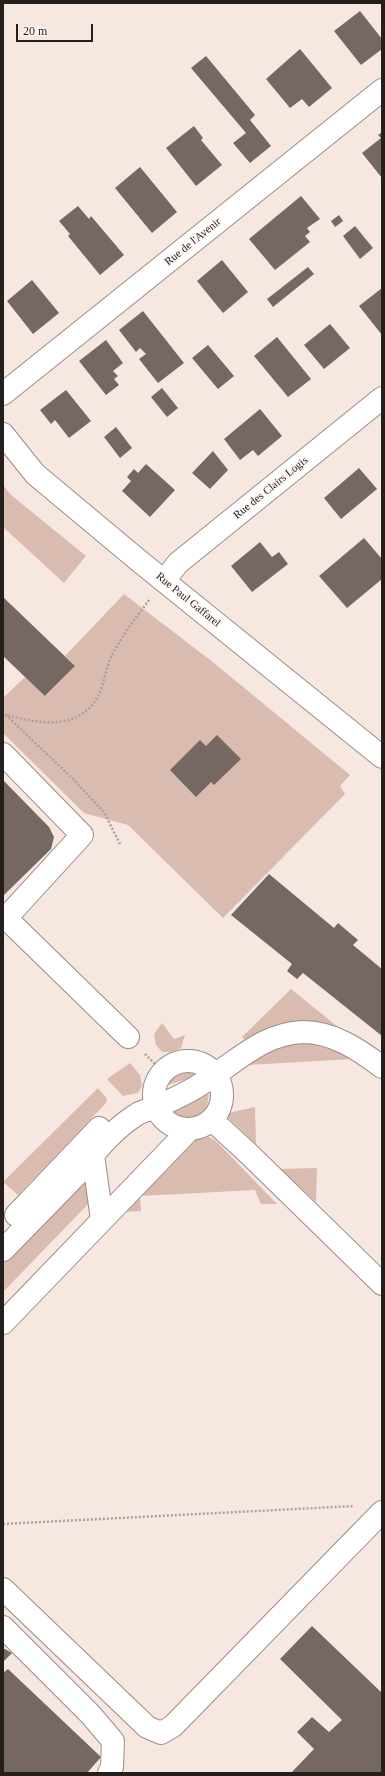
<!DOCTYPE html>
<style>
body{margin:0}
#map{position:relative;width:385px;height:1776px;overflow:hidden;background:#f7e7e1;font-family:Georgia,serif}
canvas{display:block}
.frame{position:absolute;inset:0;border:4px solid #241f1c;pointer-events:none}
.scale{position:absolute;left:16px;top:24px;width:77px;height:18px;box-sizing:border-box;border:2px solid #241f1c;border-top:0;padding-left:5px;font-size:12px;line-height:14px;white-space:nowrap;color:#241f1c;-webkit-text-stroke:3px #fdf6f4;paint-order:stroke}
</style>
<div id="map">
<canvas width="385" height="1776"></canvas>
<div class="frame"></div>
<div class="scale">20 m</div>
</div>
<script>
const context = document.querySelector('canvas').getContext('2d');
context.lineJoin = 'round';
function paint(path, color) {
  context.fillStyle = color;
  context.fill(path, 'evenodd');
}
function stroke(path, color, width, dash) {
  context.strokeStyle = color;
  context.lineWidth = width;
  context.lineCap = dash ? 'butt' : 'round';
  context.setLineDash(dash || []);
  context.stroke(path);
}
function label(font, color, halo, rows, align = 'center') {
  context.font = font + ' Georgia,serif';
  context.lineWidth = 3.5;
  context.setLineDash([]);
  context.textBaseline = 'middle';
  context.strokeStyle = halo;
  context.fillStyle = color;
  for (const [text, x, y, turn = 0] of rows) {
    context.save();
    context.translate(x, y);
    context.rotate((+turn || 0) * Math.PI / 180);
    context.textAlign = isNaN(turn) ? turn : align;
    if (halo) context.strokeText(text, 0, 0);
    context.fillText(text, 0, 0);
    context.restore();
  }
}
paint(new Path2D(`
 M 3,485 L 11,495 L 86,556 L 64,583 L 3,527 Z
 M 124,594 L 214,663 L 350,775 L 340,786 L 345,794 L 223,918 L 128,825 L 84,813 L 3,733 L 3,698 L 25,677 L 46,696 L 75,666 L 65,656 Z
 M 291,989 L 338,1027 L 303,1021 L 260,1031 L 246,1041 L 242,1037 Z
 M 162,1023 L 174,1039 L 185,1035 L 181,1048 L 172,1052 L 162,1052 L 156,1045 L 154,1034 Z
 M 291,1042 L 326,1044 L 352,1059 L 248,1065 L 246,1062 Z
 M 130,1063 L 140,1075 L 142,1086 L 138,1093 L 123,1096 L 107,1079 Z
 M 175,1069 L 186,1069 L 197,1076 L 158,1088 L 167,1074 Z
 M 98,1088 L 107,1099 L 106,1103 L 18,1195 L 3,1182 Z
 M 209,1094 L 206,1112 L 201,1117 L 184,1120 L 176,1116 L 167,1107 Z
 M 255,1107 L 256,1144 L 224,1114 Z
 M 198,1135 L 206,1135 L 216,1141 L 277,1204 L 261,1204 L 255,1190 L 140,1196 L 141,1211 L 125,1212 Z
 M 317,1168 L 316,1202 L 280,1169 Z
 M 89,1175 L 92,1200 L 3,1292 L 3,1263 Z`), '#dabbaf');
paint(new Path2D(`
 M 360,11 L 382,39 L 382,49 L 361,65 L 334,31 Z
 M 300,49 L 332,88 L 309,107 L 302,99 L 290,108 L 266,79 Z
 M 206,56 L 255,115 L 250,120 L 271,146 L 250,163 L 233,143 L 246,133 L 191,68 Z
 M 194,126 L 203,138 L 201,140 L 222,165 L 196,186 L 166,148 Z
 M 382,132 L 382,178 L 362,153 L 381,138 L 378,135 Z
 M 140,167 L 177,212 L 152,233 L 115,188 Z
 M 301,196 L 320,219 L 307,228 L 310,232 L 305,236 L 310,242 L 275,270 L 249,239 Z
 M 78,206 L 89,219 L 91,216 L 124,255 L 100,275 L 68,236 L 70,234 L 59,221 Z
 M 339,215 L 343,221 L 335,227 L 331,221 Z
 M 355,226 L 373,248 L 360,259 L 343,236 Z
 M 222,260 L 248,292 L 223,313 L 197,281 Z
 M 308,267 L 314,274 L 273,307 L 267,299 Z
 M 32,280 L 59,313 L 33,334 L 7,301 Z
 M 382,288 L 382,335 L 359,306 Z
 M 143,311 L 184,363 L 158,383 L 139,359 L 146,354 L 140,348 L 136,352 L 119,330 Z
 M 330,324 L 350,348 L 324,369 L 304,345 Z
 M 277,337 L 311,379 L 288,397 L 254,356 Z
 M 106,340 L 123,363 L 113,371 L 118,376 L 114,379 L 119,385 L 106,395 L 79,361 Z
 M 208,345 L 234,376 L 218,389 L 192,358 Z
 M 162,388 L 178,408 L 167,417 L 151,397 Z
 M 66,390 L 91,421 L 69,438 L 55,420 L 51,424 L 40,410 Z
 M 260,409 L 282,436 L 258,456 L 253,450 L 240,460 L 224,439 Z
 M 116,427 L 132,448 L 120,458 L 104,437 Z
 M 213,451 L 228,470 L 210,489 L 192,473 Z
 M 146,464 L 175,490 L 150,517 L 122,491 L 131,481 L 127,477 L 134,469 L 138,473 Z
 M 359,468 L 377,489 L 341,519 L 324,498 Z
 M 364,538 L 382,559 L 382,579 L 347,608 L 319,576 Z
 M 260,542 L 272,557 L 279,552 L 288,564 L 252,592 L 231,566 Z
 M 3,597 L 75,666 L 45,696 L 3,656 Z
 M 217,735 L 241,759 L 214,785 L 211,782 L 196,797 L 170,770 L 200,740 L 206,746 Z
 M 3,780 L 49,827 L 54,837 L 51,849 L 3,896 Z
 M 269,874 L 334,928 L 338,923 L 358,940 L 353,945 L 382,969 L 382,1036 L 303,973 L 297,979 L 287,971 L 292,964 L 231,915 Z
 M 312,1626 L 382,1693 L 382,1773 L 291,1773 L 314,1749 L 297,1732 L 312,1717 L 329,1732 L 342,1720 L 280,1659 Z
 M 3,1648 L 12,1653 L 3,1662 Z
 M 8,1669 L 101,1757 L 87,1773 L 3,1773 L 3,1673 Z`), '#756762');
const minor = new Path2D(`
 M 3,394 L 382,90
 M 3,434 L 35,474 L 138,560 L 382,757
 M 164,581 L 178,563 L 382,398
 M 3,754 L 82,835 L 6,918 L 128,1037
 M154 1095a34 34 0 1 1 68 0a34 34 0 1 1-68 0Z
 M 212,1120 L 249,1154 L 382,1284
 M 93,1155 L 102,1220
 M 16,1215 L 99,1128
 M 3,1250 L 89,1162 C 98,1146 120,1125 136,1115 C 141,1111 149,1110 156,1107 C 172,1100 190,1092 204,1082 C 235,1063 263,1033 303,1032 C 333,1032 358,1049 382,1067
 M 3,1323 L 189,1130
 M 3,1589 L 147,1727 L 161,1733 L 173,1726 L 382,1512
 M 3,1627 L 91,1715 L 113,1741 L 112,1767 L 109,1773`);
stroke(minor, '#9b8c87', 24);
stroke(new Path2D(`
 M 120,844 L 104,812 L 73,779 L 6,715 C 37,723 75,731 96,700 C 104,687 105,670 111,657 C 120,639 137,616 149,600
 M 145,1054 L 163,1072
 M 3,1524 L 354,1506`), '#ab9f9a', 2.5, [2, 2]);
stroke(minor, '#fff', 22);
label('11px', '#241f1c', '#fdf6f4', [
 ["Rue de l'Avenir",193,242,-39],
 ["Rue des Clairs Logis",271,488,-39],
 ["Rue Paul Gaffarel",188,600,39]
]);
</script>
